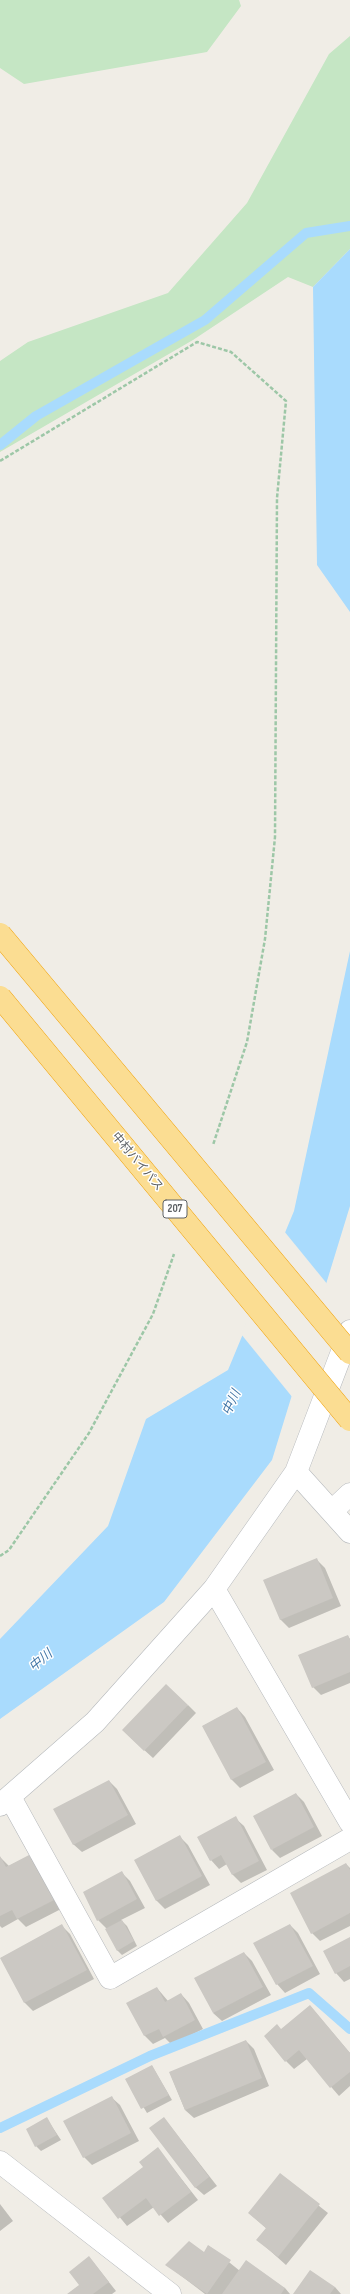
<!DOCTYPE html>
<meta charset="utf-8">
<style>
body{margin:0}
canvas{display:block;background:#f0ede6}
</style>
<canvas width="350" height="2294"></canvas>
<script>
const context = document.querySelector('canvas').getContext('2d');
context.lineJoin = 'round';
function paint(path, color) {
  context.fillStyle = color;
  context.fill(path, 'evenodd');
}
function stroke(path, color, width, dash) {
  context.strokeStyle = color;
  context.lineWidth = width;
  context.lineCap = dash ? 'butt' : 'round';
  context.setLineDash(dash || []);
  context.stroke(path);
}
function label(font, color, halo, rows, align = 'center') {
  context.font = font + ' "Sofia Sans Condensed","Noto Sans JP",sans-serif';
  context.lineWidth = 3;
  context.setLineDash([]);
  context.textBaseline = 'middle';
  context.strokeStyle = halo;
  context.fillStyle = color;
  for (const [text, x, y, turn = 0] of rows) {
    context.save();
    context.translate(x, y);
    context.rotate((+turn || 0) * Math.PI / 180);
    context.textAlign = isNaN(turn) ? turn : align;
    if (halo) context.strokeText(text, 0, 0);
    context.fillText(text, 0, 0);
    context.restore();
  }
}
paint(new Path2D(`
 M 0,0 L 239,0 L 241,6 L 207,52 L 24,84 L 0,68 Z
 M 350,36 L 350,249 L 313,287 L 288,277 L 193,340 L 0,452 L 0,361 L 28,342 L 168,293 L 247,203 L 329,54 Z`), '#c5e6c4');
paint(new Path2D(`
 M 350,249 L 350,612 L 317,565 L 313,287 Z
 M 350,951 L 350,1206 L 272,1460 L 164,1602 L 0,1719 L 0,1639 L 108,1526 L 146,1419 L 228,1370 L 294,1211 Z`), '#a9dbfd');
paint(new Path2D(`
 M 284,1231 L 328,1285 L 293,1398 L 241,1334 Z`), '#f0ede6');
paint(new Path2D(`
 M 317,1560 L 325,1568 L 341,1606 L 289,1628 L 280,1619 Z
 M 348,1636 L 350,1639 L 350,1683 L 321,1695 L 313,1687 Z
 M 188,1705 L 196,1713 L 153,1758 L 131,1738 Z
 M 237,1708 L 245,1717 L 274,1770 L 240,1788 L 232,1780 L 203,1726 Z
 M 109,1781 L 117,1789 L 136,1824 L 82,1852 L 73,1844 Z
 M 296,1794 L 304,1802 L 322,1836 L 280,1858 L 272,1850 Z
 M 235,1818 L 244,1826 L 267,1870 L 241,1883 L 233,1875 L 227,1864 L 219,1869 L 211,1860 Z
 M 180,1837 L 188,1845 L 210,1885 L 165,1909 L 156,1900 Z
 M 29,1856 L 37,1864 L 61,1909 L 26,1927 L 18,1919 L 2,1928 L 0,1926 L 0,1857 L 9,1866 Z
 M 346,1864 L 350,1868 L 350,1926 L 320,1941 L 312,1933 Z
 M 122,1873 L 130,1881 L 145,1908 L 121,1920 L 127,1926 L 137,1946 L 122,1955 L 117,1950 L 107,1929 L 98,1920 Z
 M 290,1925 L 298,1933 L 320,1974 L 285,1993 L 277,1984 Z
 M 62,1926 L 70,1934 L 94,1979 L 33,2011 L 25,2003 L 1,1958 Z
 M 350,1938 L 350,1979 L 344,1982 L 336,1973 Z
 M 244,1953 L 252,1961 L 271,1995 L 222,2021 L 213,2013 Z
 M 157,1988 L 168,2001 L 181,1994 L 189,2003 L 203,2029 L 172,2045 L 165,2038 L 153,2044 L 145,2036 L 128,2003 Z
 M 310,2006 L 350,2053 L 350,2086 L 339,2096 L 307,2059 L 294,2069 L 286,2061 L 281,2030 Z
 M 246,2041 L 254,2049 L 269,2086 L 194,2118 L 185,2110 L 170,2073 Z
 M 152,2066 L 172,2100 L 147,2113 L 127,2080 Z
 M 111,2097 L 120,2105 L 139,2141 L 92,2165 L 84,2157 Z
 M 164,2118 L 217,2186 L 204,2195 L 195,2187 Z
 M 47,2119 L 61,2140 L 41,2151 L 36,2146 Z
 M 158,2149 L 198,2200 L 168,2223 L 154,2207 L 127,2226 L 104,2198 L 144,2167 Z
 M 280,2175 L 328,2213 L 286,2265 L 258,2240 L 267,2229 L 249,2213 Z
 M 0,2204 L 13,2221 L 0,2231 Z
 M 209,2246 L 240,2271 L 285,2288 L 290,2294 L 205,2294 L 167,2265 L 204,2253 Z
 M 89,2257 L 116,2291 L 112,2294 L 69,2294 L 80,2286 Z
 M 335,2287 L 341,2294 L 295,2294 Z`), '#0003');
stroke(new Path2D(`
 M 0,445 L 36,416 L 205,320 L 306,233 L 350,226
 M 0,2128 L 150,2056 L 309,1993 L 350,2029`), '#a9dbfd', 10);
paint(new Path2D(`
 M 317,1558 L 333,1598 L 280,1620 L 263,1580 Z
 M 348,1635 L 350,1640 L 350,1672 L 312,1688 L 298,1655 Z
 M 166,1684 L 188,1705 L 144,1751 L 122,1730 Z
 M 237,1707 L 266,1762 L 231,1780 L 202,1726 Z
 M 109,1780 L 128,1815 L 73,1845 L 53,1809 Z
 M 296,1793 L 314,1827 L 271,1850 L 253,1816 Z
 M 236,1816 L 259,1861 L 232,1875 L 221,1855 L 210,1861 L 197,1837 Z
 M 180,1835 L 202,1876 L 156,1901 L 134,1860 Z
 M 29,1855 L 54,1900 L 17,1919 L 12,1910 L 0,1916 L 0,1856 L 6,1867 Z
 M 346,1863 L 350,1870 L 350,1913 L 311,1934 L 290,1893 Z
 M 122,1871 L 137,1899 L 97,1921 L 83,1892 Z
 M 122,1920 L 134,1941 L 117,1951 L 105,1929 Z
 M 62,1924 L 87,1970 L 24,2003 L 0,1958 Z
 M 290,1924 L 313,1966 L 276,1985 L 253,1943 Z
 M 350,1937 L 350,1966 L 335,1974 L 323,1951 Z
 M 244,1952 L 263,1987 L 213,2013 L 194,1978 Z
 M 157,1987 L 165,2002 L 181,1993 L 195,2020 L 163,2037 L 159,2029 L 144,2036 L 126,2003 Z
 M 310,2005 L 350,2053 L 350,2072 L 330,2088 L 299,2050 L 285,2062 L 264,2036 L 277,2024 L 281,2029 Z
 M 246,2040 L 262,2078 L 185,2110 L 169,2072 Z
 M 152,2065 L 169,2095 L 141,2109 L 125,2079 Z
 M 112,2096 L 131,2133 L 83,2158 L 63,2121 Z
 M 47,2117 L 57,2135 L 35,2147 L 26,2129 Z
 M 164,2117 L 209,2177 L 195,2188 L 149,2128 Z
 M 158,2147 L 191,2192 L 159,2216 L 146,2198 L 118,2219 L 102,2198 L 143,2167 L 139,2162 Z
 M 280,2173 L 320,2204 L 278,2257 L 256,2240 L 266,2228 L 248,2213 Z
 M 189,2241 L 204,2252 L 208,2245 L 231,2260 L 207,2294 L 165,2265 Z
 M 89,2256 L 109,2282 L 93,2294 L 67,2294 L 79,2285 L 69,2272 Z
 M 246,2260 L 285,2288 L 281,2294 L 222,2294 Z
 M 310,2270 L 335,2287 L 330,2294 L 293,2294 Z`), '#cbc8c3');
const minor = new Path2D(`
 M 296,1472 L 350,1532
 M 332,1511 L 350,1494
 M 214,1589 L 350,1822
 M 10,1797 L 110,1978 L 350,1839
 M 0,1805 L 95,1722 L 214,1589 L 296,1472 L 350,1331
 M 0,2162 L 170,2294`);
stroke(minor, '#b6b9bc', 23);
stroke(new Path2D(`
 M 0,461 L 197,342 L 231,352 L 286,401 L 277,498 L 275,837 L 265,939 L 247,1042 L 213,1145
 M 0,1556 L 9,1550 L 89,1433 L 153,1314 L 174,1254`), '#9dc7a7', 2.5, [4, 2]);
stroke(minor, '#fff', 22);
const highwayBridge = new Path2D(`
 M 0,934 L 350,1353
 M 0,997 L 350,1420`);
stroke(highwayBridge, '#f0a005', 23, []);
stroke(highwayBridge, '#fbdd92', 22);
for (const [x, y, w] of [
 [175,1209,24]
]) {
  const box = new Path2D();
  box.roundRect(x - w / 2, y - 9, w, 18, 3);
  context.fillStyle = '#fff';
  context.fill(box);
  stroke(box, '#5e6266', 1);
}
label('bold 11px', '#5e6266', null, [
 ["207",175,1209]
]);
label('12px', '#5e6266', '#fff', [
 ["中村バイパス",137,1162,50]
]);
label('italic 13px', '#4176a7', '#fff', [
 ["中川",232,1403,-65],
 ["中川",41,1661,-40]
]);
</script>
